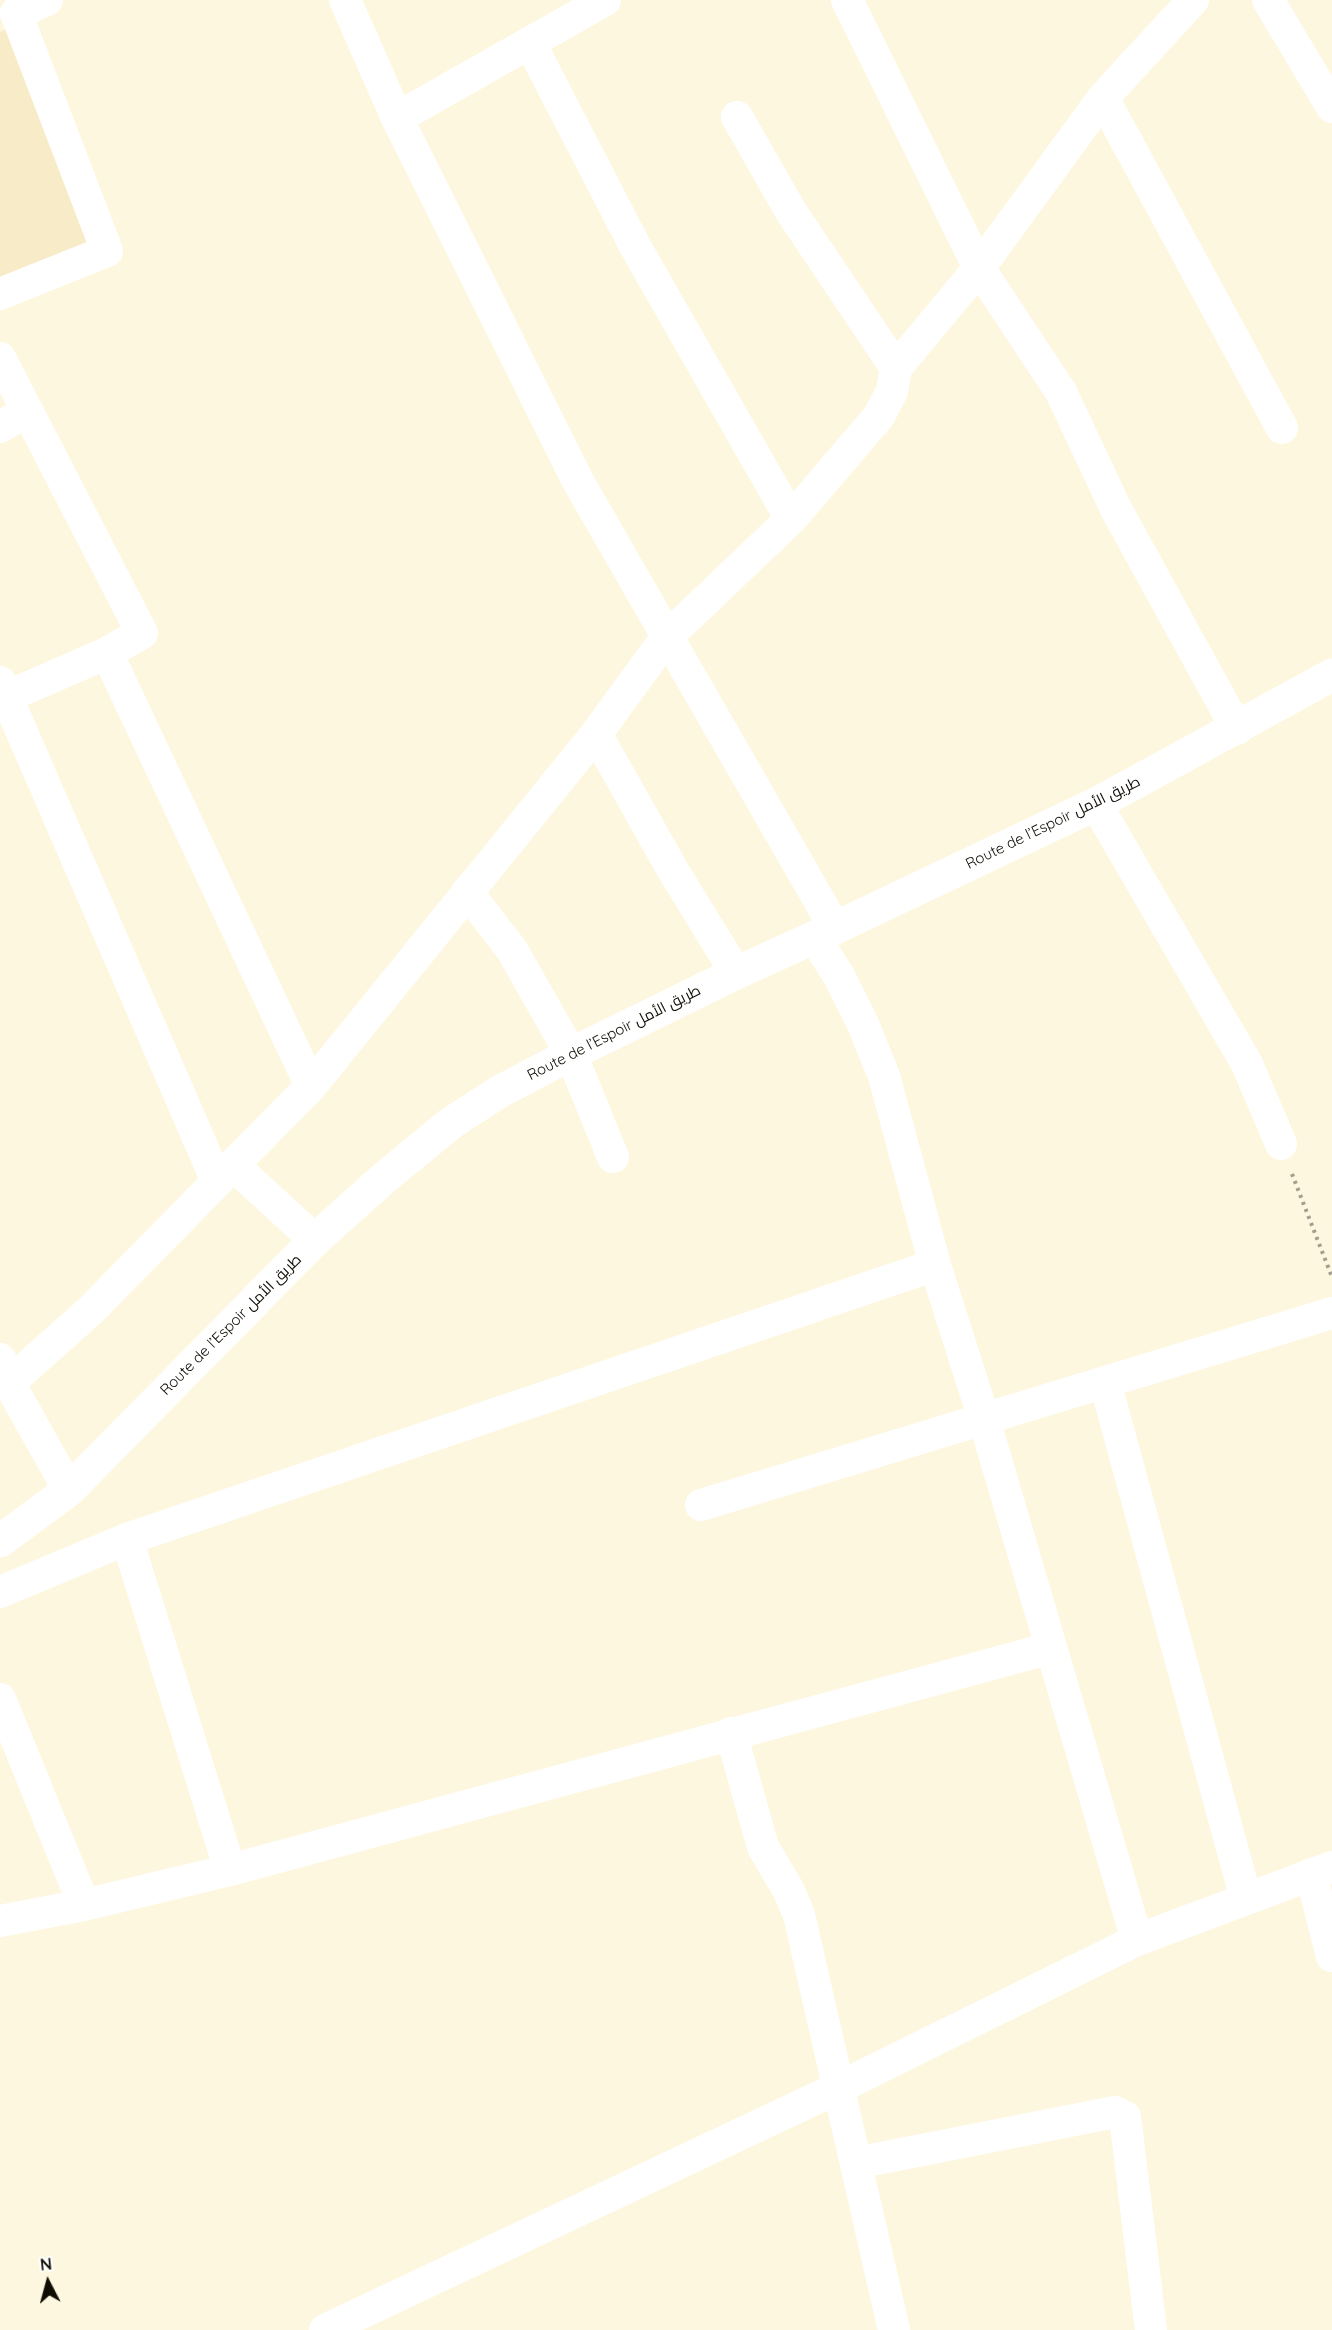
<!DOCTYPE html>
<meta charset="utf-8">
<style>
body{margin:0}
#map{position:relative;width:1332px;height:2330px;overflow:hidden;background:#fef7e0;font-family:Quicksand,sans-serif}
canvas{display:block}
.north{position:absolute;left:18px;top:2252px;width:60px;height:60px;-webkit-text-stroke:4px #fff;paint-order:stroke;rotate:354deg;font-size:16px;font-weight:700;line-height:24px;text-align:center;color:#0f0c04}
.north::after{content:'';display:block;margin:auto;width:21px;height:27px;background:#0f0c04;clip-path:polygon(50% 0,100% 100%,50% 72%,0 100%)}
</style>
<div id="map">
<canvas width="1332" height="2330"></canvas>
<div class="north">N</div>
</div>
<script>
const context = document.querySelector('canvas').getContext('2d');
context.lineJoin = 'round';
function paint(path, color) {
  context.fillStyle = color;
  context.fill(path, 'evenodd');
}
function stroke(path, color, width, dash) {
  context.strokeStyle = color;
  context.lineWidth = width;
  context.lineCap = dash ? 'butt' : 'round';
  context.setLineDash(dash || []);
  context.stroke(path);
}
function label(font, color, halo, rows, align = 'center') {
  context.font = font + ' Quicksand,Cairo,sans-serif';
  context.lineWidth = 6;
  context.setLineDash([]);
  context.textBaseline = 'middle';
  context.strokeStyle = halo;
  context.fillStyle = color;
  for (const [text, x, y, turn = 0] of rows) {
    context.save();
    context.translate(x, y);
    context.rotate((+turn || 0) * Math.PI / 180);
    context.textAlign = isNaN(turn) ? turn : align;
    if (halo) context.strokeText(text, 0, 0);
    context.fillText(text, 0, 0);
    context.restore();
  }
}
paint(new Path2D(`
 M 8,28 L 95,240 L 0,280 L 0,32 Z`), '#f8ecc8');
stroke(new Path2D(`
 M 1292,1174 L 1332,1277`), '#a39e8d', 4, [3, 4.5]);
stroke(new Path2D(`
 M 345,0 L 397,118 L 579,483 L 835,928
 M 847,0 L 979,268 L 1061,392 L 1116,509 L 1237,729
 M 1268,0 L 1332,107
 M 530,43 L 635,246 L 791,519
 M 1103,98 L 1282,428
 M 737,117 L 790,210 L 896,368
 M 397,118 L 605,0
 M 0,294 L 107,251 L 16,13 L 47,0
 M 0,358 L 142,633 L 107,653 L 6,697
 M 0,427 L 27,411
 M 107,653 L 311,1086
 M 0,682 L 217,1181
 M 596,734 L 674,872 L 736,973
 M 1096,804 L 1247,1064 L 1281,1144
 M 467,892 L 512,950 L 571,1054 L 613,1157
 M 814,937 L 839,976 L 863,1024 L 884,1076 L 935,1265 L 984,1419 L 1137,1940
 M 233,1165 L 315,1240
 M 0,1359 L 9,1383 L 69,1490
 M 1105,1382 L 1246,1899
 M 9,1383 L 90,1311 L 311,1086 L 596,734 L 667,637 L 791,519 L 879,416 L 892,391 L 896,368 L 979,268 L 1103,98 L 1193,0
 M 701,1505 L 1332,1313
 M 127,1539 L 935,1265
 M 0,1592 L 127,1539 L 230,1870
 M 0,1699 L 84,1905
 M 731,1733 L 763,1847 L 789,1891 L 799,1915 L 894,2330
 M 1311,1874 L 1332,1956
 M 0,1921 L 84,1905 L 230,1870 L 1051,1648
 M 856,2163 L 1115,2112 L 1125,2117 L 1151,2330
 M 325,2330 L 838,2088 L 1137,1940 L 1332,1867`), '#fff', 32);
stroke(new Path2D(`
 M 0,1541 L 69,1490 L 315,1240 L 383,1179 L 451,1123 L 499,1092 L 571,1054 L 736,973 L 835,928 L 1096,804 L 1332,675`), '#fff', 33);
label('15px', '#0f0c04', '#fff', [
 ["Route de l’Espoir طريق الأمل",1053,823,-26],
 ["Route de l’Espoir طريق الأمل",614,1033,-27],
 ["Route de l’Espoir طريق الأمل",231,1325,-45]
]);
</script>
